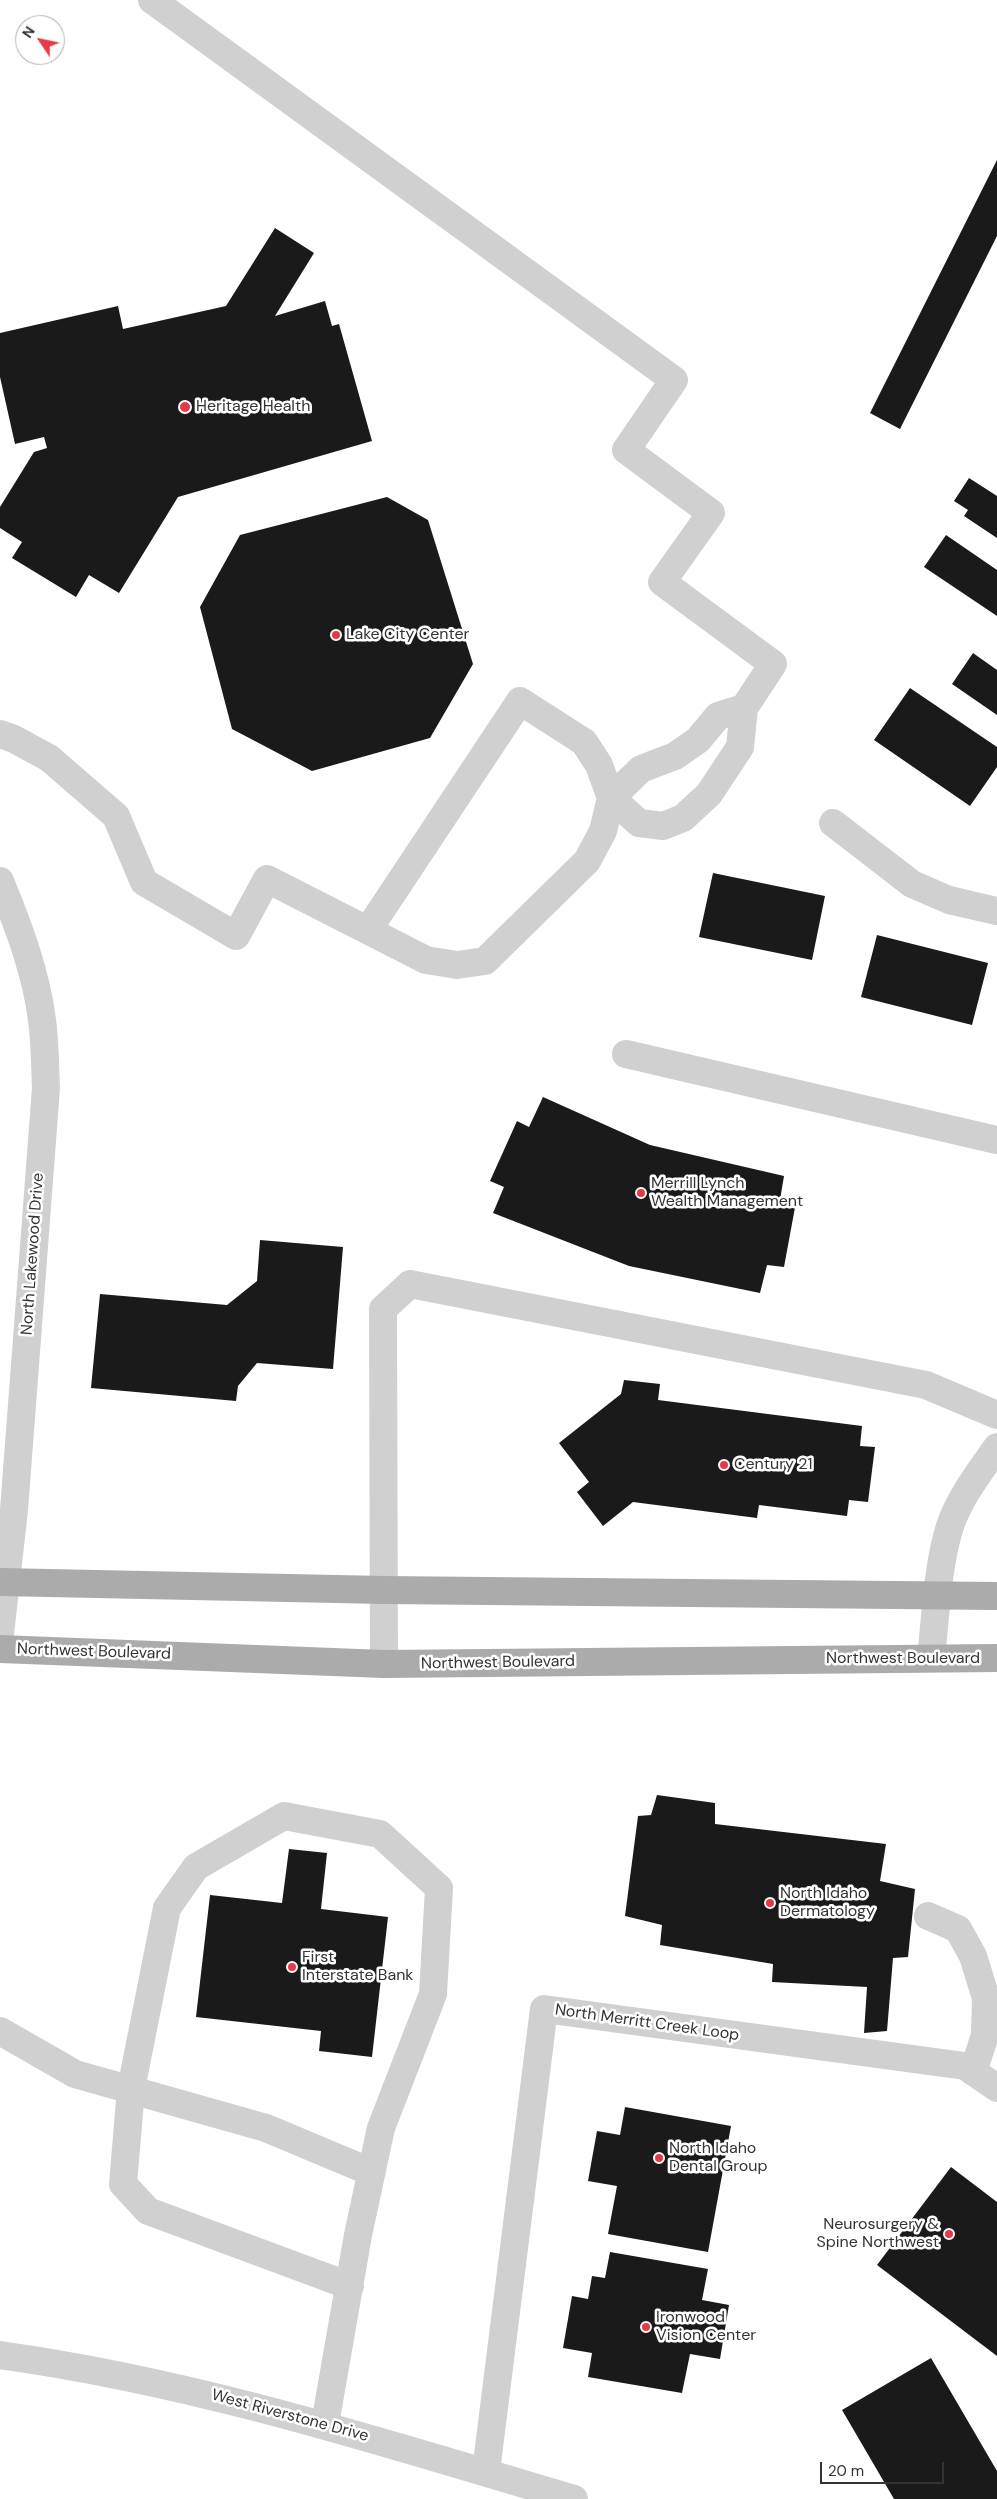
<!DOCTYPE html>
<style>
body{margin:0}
#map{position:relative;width:997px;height:2499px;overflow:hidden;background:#fff;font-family:"DM Sans",sans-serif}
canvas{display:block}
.north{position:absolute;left:15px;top:15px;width:50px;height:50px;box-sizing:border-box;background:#fff;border:1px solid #adadad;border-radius:50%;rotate:304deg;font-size:14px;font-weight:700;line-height:20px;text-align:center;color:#333}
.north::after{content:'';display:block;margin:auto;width:18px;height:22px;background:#e63946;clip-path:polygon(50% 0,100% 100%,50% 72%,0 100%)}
.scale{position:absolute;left:820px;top:2462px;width:124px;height:22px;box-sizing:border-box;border:2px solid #333;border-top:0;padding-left:6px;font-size:15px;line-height:18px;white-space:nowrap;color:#333;-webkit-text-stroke:4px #fff;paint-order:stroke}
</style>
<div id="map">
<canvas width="997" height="2499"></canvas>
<div class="north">N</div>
<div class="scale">20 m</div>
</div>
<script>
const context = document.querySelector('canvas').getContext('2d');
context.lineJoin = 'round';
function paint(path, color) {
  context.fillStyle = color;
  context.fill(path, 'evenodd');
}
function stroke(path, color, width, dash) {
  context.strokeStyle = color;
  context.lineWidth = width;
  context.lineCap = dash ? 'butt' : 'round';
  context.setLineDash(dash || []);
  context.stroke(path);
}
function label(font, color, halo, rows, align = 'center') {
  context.font = font + ' "DM Sans",sans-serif';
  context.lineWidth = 5;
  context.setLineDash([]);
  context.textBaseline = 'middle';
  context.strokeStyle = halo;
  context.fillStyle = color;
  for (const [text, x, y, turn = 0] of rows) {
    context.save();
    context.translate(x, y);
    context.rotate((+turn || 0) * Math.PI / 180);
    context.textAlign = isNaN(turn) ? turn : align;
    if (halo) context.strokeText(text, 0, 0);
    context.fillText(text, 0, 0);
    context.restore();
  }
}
paint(new Path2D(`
 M 997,160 L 997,236 L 900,429 L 870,413 Z
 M 275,228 L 314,253 L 275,316 L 325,301 L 332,326 L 339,324 L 372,441 L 178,497 L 119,593 L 89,575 L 76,597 L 12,558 L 22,542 L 0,528 L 0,507 L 34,452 L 47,448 L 44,437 L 15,444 L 0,377 L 0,333 L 118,306 L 123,329 L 226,306 Z
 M 969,478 L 997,496 L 997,538 L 964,516 L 968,510 L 954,501 Z
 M 387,497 L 428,520 L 473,664 L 430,738 L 312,771 L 232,729 L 200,607 L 240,535 Z
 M 946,535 L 997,570 L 997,616 L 924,567 Z
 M 973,653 L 997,670 L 997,715 L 952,684 Z
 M 910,688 L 997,747 L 997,767 L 970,806 L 874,740 Z
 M 713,873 L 825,896 L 812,960 L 699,937 Z
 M 877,935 L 988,963 L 972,1025 L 861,997 Z
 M 543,1097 L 650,1145 L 784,1176 L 780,1200 L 796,1202 L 784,1267 L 767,1265 L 760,1293 L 629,1266 L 493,1213 L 504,1187 L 490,1181 L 517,1121 L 529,1127 Z
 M 260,1240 L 343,1247 L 333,1369 L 257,1363 L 238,1386 L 236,1401 L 91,1388 L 100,1294 L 227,1305 L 257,1281 Z
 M 624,1380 L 660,1384 L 658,1400 L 862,1426 L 860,1446 L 875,1447 L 868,1502 L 849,1500 L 847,1516 L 759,1505 L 757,1518 L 633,1502 L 603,1526 L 577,1492 L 589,1482 L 559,1443 L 621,1394 Z
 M 657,1795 L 715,1803 L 715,1824 L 886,1844 L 880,1881 L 915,1889 L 908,1957 L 893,1958 L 887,2031 L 864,2033 L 867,1987 L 772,1982 L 773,1964 L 660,1945 L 662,1925 L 625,1916 L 638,1816 L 651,1815 Z
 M 289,1849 L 327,1853 L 321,1909 L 388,1917 L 372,2057 L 319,2051 L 321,2031 L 196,2017 L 210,1895 L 282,1903 Z
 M 625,2107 L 731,2126 L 708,2252 L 608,2234 L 617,2186 L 588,2181 L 597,2131 L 620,2135 Z
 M 951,2167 L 997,2202 L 997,2356 L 877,2265 Z
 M 610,2252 L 708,2269 L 702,2300 L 729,2305 L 720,2359 L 690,2354 L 682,2393 L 588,2377 L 592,2353 L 563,2348 L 572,2296 L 588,2299 L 592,2276 L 605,2278 Z
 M 931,2358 L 997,2471 L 997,2499 L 894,2499 L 842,2410 Z`), '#1a1a1a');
stroke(new Path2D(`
 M 152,0 L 674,380 L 626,450 L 711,513 L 662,582 L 773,664 L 744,708 L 740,747 L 709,794 L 683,818 L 663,826 L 639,823 L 611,798 L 641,769 L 675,756 L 698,740 L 718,716 L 744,708
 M 0,734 L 14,739 L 49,758 L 116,816 L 144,882 L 236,936 L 267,879 L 426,960 L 457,965 L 485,961 L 587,861 L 603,831 L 611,798 L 599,765 L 584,742 L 520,701 L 368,930
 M 833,823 L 912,884 L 949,900 L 997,911
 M 0,881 C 18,925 36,972 42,1020 C 45,1042 45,1066 46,1088 L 14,1510 L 0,1634
 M 626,1054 L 997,1140
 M 931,1658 C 936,1614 937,1568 950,1526 C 960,1497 980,1471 997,1447
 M 384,1664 L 383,1309 L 410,1284 L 926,1385 L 997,1415
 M 928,1916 L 958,1929 L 973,1956 L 986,1998 L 985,2035 L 973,2072
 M 0,2031 L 75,2074 L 266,2128 L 371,2172
 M 0,2355 C 196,2382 385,2443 574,2499
 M 325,2424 L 358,2235 L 381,2128 L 433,1994 L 439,1888 L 380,1834 L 284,1816 L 196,1867 L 167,1908 L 131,2089 L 123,2184 L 148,2211 L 350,2286
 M 486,2471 L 544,2009 L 965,2066 L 997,2088`), '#d0d0d0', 28);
stroke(new Path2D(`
 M 0,1582 L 384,1590 L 997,1596
 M 0,1649 L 384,1664 L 997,1658`), '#ababab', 28);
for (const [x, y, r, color] of [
 [185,407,6,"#e63946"],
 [336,635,5,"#e63946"],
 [641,1193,5,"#e63946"],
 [724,1465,5,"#e63946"],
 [770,1903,5,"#e63946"],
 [292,1967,5,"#e63946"],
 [659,2158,5,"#e63946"],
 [949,2234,5,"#e63946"],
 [646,2327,5,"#e63946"]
]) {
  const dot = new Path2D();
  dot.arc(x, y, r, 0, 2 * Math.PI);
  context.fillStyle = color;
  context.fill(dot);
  stroke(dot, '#fff', 2);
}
label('16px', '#333', '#fff', [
 ["Heritage Health",196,407],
 ["Lake City Center",346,635],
 ["Merrill Lynch",651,1184],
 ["Wealth Management",651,1202],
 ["Century 21",734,1465],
 ["North Idaho",780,1894],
 ["Dermatology",780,1912],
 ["First",302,1958],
 ["Interstate Bank",302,1976],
 ["North Idaho",669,2149],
 ["Dental Group",669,2167],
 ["Neurosurgery &",939,2225,"right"],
 ["Spine Northwest",939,2243,"right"],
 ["Ironwood",656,2318],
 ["Vision Center",656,2336]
], 'left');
label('16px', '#333', '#fff', [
 ["North Lakewood Drive",33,1254,-86],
 ["Northwest Boulevard",94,1652,2],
 ["Northwest Boulevard",903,1659],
 ["Northwest Boulevard",498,1663,-1],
 ["North Merritt Creek Loop",647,2023,8],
 ["West Riverstone Drive",290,2416,15]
]);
</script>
